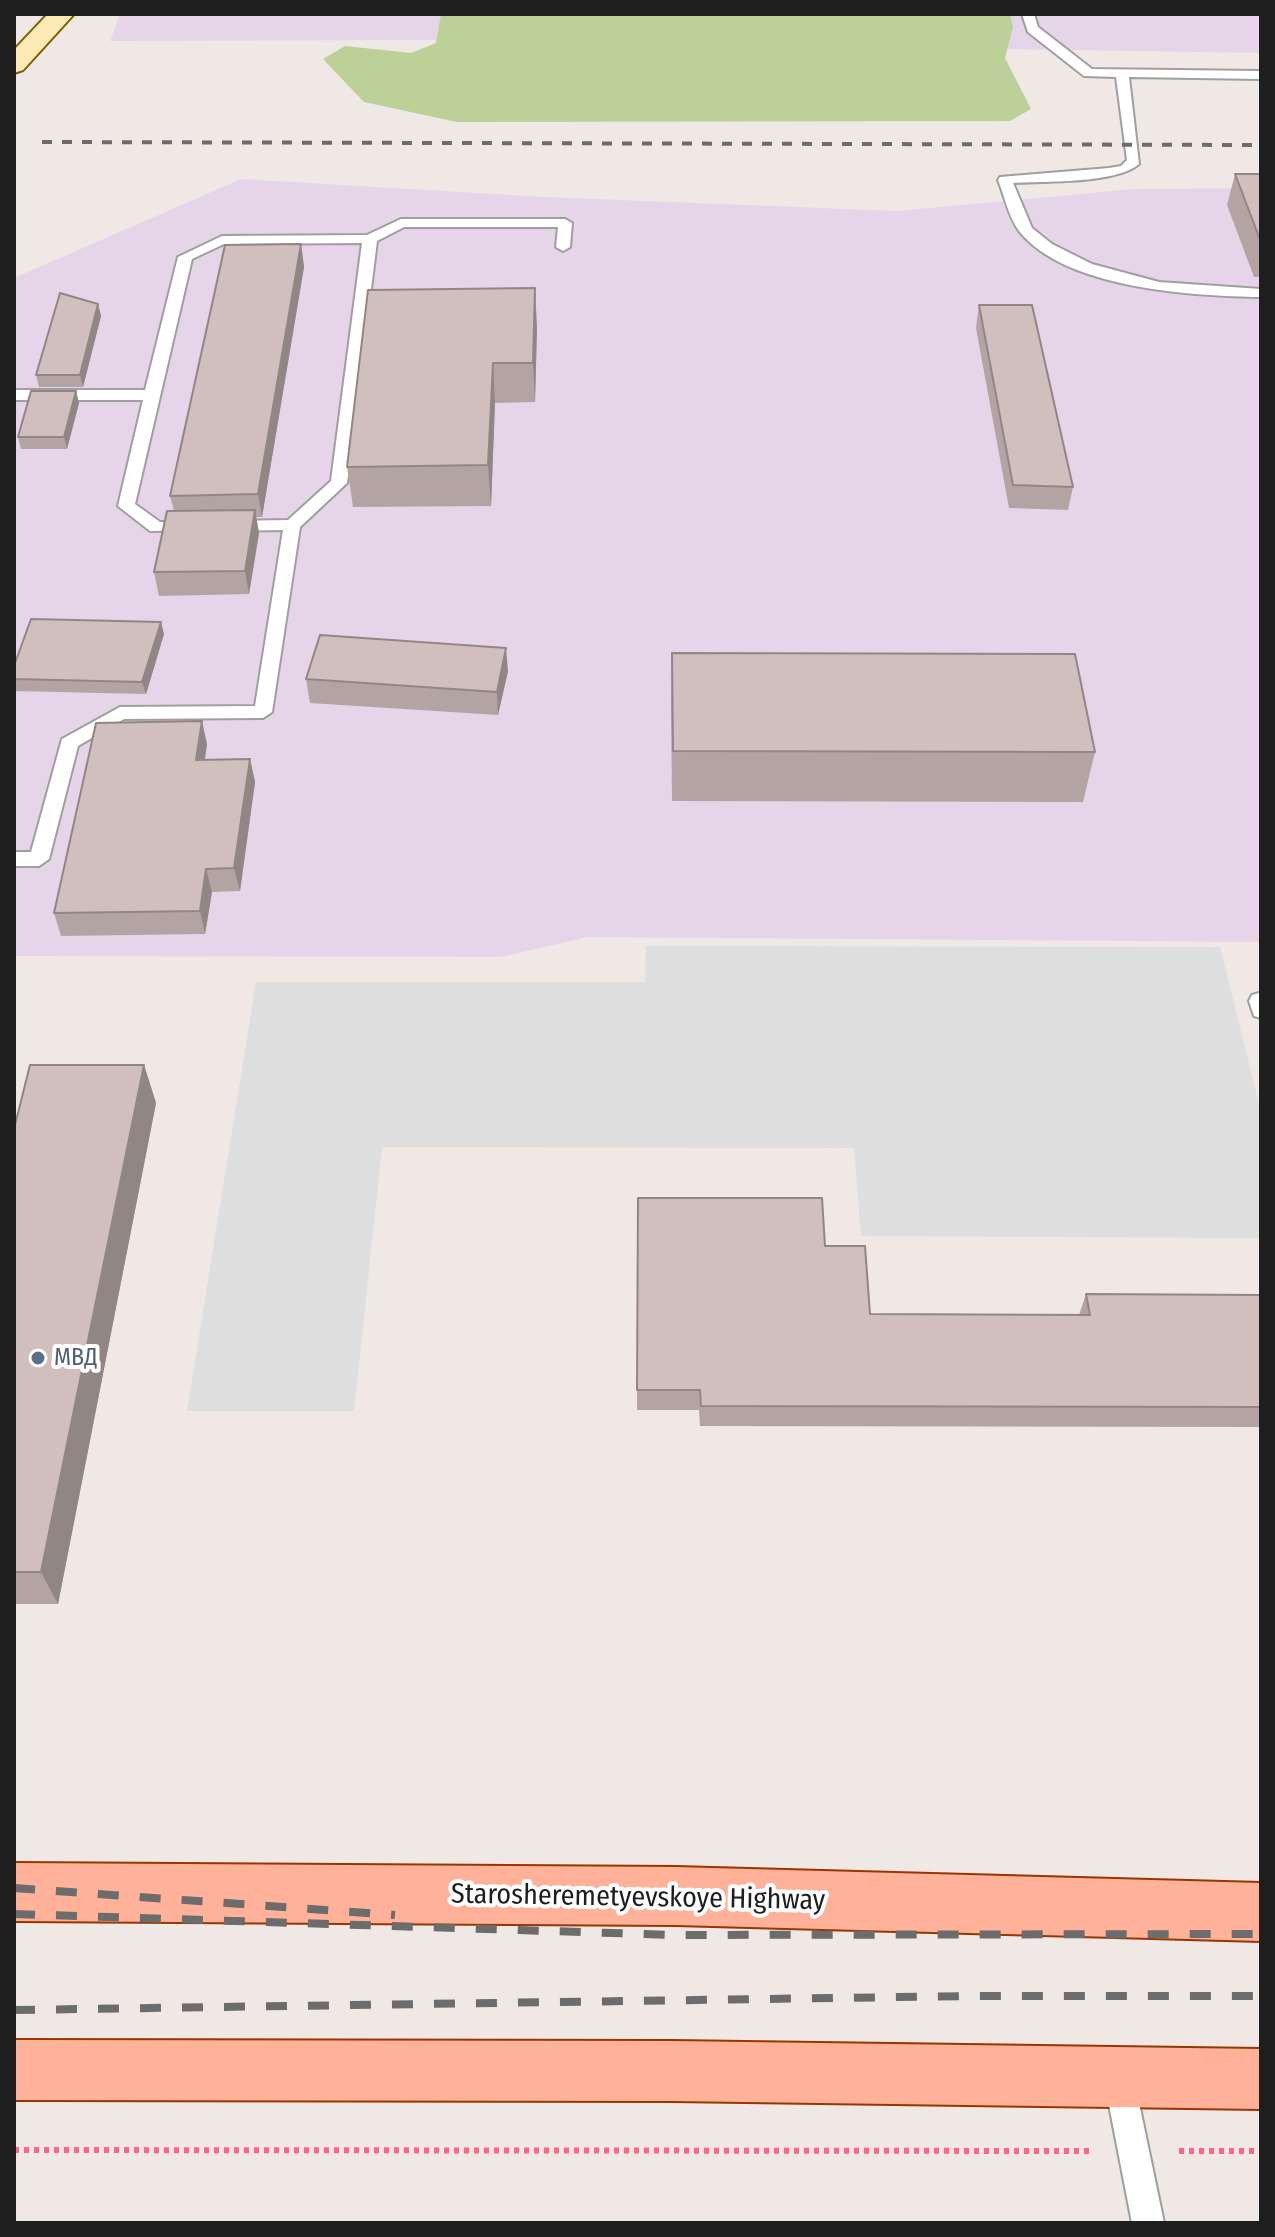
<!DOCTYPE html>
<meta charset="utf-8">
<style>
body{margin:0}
#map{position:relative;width:1275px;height:2237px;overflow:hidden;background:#f0e8e4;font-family:"Fira Sans Condensed",sans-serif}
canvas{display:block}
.frame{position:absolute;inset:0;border:16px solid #1e1e1e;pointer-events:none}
</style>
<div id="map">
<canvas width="1275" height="2237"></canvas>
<div class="frame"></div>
</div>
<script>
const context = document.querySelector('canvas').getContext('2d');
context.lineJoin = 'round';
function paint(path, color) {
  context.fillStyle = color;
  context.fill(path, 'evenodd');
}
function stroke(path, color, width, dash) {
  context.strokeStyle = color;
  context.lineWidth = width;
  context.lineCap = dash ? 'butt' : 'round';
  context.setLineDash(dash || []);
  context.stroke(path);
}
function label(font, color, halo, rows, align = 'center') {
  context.font = font + ' "Fira Sans Condensed",sans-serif';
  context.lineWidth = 8;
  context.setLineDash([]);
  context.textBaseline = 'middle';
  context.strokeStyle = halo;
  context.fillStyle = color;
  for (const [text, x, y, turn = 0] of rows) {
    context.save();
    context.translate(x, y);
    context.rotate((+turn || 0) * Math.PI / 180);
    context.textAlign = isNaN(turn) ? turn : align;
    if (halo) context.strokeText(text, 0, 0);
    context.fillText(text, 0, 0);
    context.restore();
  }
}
paint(new Path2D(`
 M 120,14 L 1261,14 L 1261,53 L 426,40 L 110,41 Z
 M 241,179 L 545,197 L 897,211 L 1134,189 L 1261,188 L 1261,942 L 588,937 L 501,957 L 14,956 L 14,278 Z`), '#e6d5e9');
paint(new Path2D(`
 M 441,14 L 1010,14 L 1013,27 L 1005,58 L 1031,109 L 1010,121 L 457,122 L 364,102 L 323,59 L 345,46 L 411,53 L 436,43 Z`), '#bbd197');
paint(new Path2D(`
 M 646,946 L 1220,947 L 1261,1112 L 1261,1238 L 861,1236 L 854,1148 L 382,1147 L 354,1411 L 187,1411 L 256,982 L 645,982 Z`), '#dedede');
const lane = new Path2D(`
 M 1022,14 L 1034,14 L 1038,27 L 1092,69 L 1261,71 L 1261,79 L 1129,77 L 1139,164 C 1116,184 1045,181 1013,183 L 1032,228 L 1052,244 L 1092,264 L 1159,282 L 1261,289 L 1261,297 C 1193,296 1065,289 1019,231 C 1008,216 1005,197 998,180 L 1000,177 L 1109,168 L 1121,166 L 1127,160 L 1116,77 L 1084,76 L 1028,32 Z
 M 401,219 L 565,219 L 572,223 L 570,247 L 563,251 L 556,247 L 558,227 L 404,227 L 377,241 L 347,483 L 300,527 L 272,712 L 263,718 L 124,719 L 78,746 L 49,859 L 39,866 L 14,866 L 14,852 L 31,852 L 62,739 L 120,707 L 255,706 L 283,530 L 228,531 L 220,526 L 228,521 L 288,520 L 331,481 L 362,243 L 224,244 L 192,259 L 135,504 L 160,522 L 199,522 L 201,526 L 199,530 L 150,531 L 118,506 L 143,400 L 14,400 L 14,390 L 145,390 L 178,257 L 222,236 L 367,235 Z
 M 1259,993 L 1261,994 L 1261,1018 L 1254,1016 L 1249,1001 L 1252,995 Z
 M 1119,2064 L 1130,2068 L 1134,2079 L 1164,2223 L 1132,2223 L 1104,2079 L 1108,2068 Z`);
const secondary = new Path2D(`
 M 48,14 L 74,14 L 23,70 L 14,73 L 14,50 Z`);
const primary = new Path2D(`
 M 14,1863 L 676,1867 L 1261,1883 L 1261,1941 L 676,1925 L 14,1921 Z
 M 14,2040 L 672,2041 L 1261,2049 L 1261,2109 L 672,2101 L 14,2100 Z`);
stroke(lane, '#9f9f9f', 4);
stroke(secondary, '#7a6000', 4);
stroke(primary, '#983500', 4);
stroke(new Path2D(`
 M 14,2150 L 1089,2151
 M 1179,2151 L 1261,2151`), '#ff6587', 6, [5, 5]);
paint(lane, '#fff');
paint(secondary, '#fce9b5');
paint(primary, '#ffb299');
stroke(new Path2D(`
 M 42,142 L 1261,145`), '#6c6c6c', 4, [10, 10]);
stroke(new Path2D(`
 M 14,1888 L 395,1915
 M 14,1914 L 674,1935 L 1261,1934
 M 14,2010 L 969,1996 L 1261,1996`), '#6c6c6c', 8, [21, 21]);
paint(new Path2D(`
 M 1235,174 L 1261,174 L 1261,277 L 1254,277 L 1227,205 Z
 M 301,244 L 304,267 L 262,517 L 256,517 L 259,533 L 249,594 L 159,596 L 154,572 L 174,511 L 170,496 Z
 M 98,304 L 101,316 L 83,387 L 39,387 L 36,375 Z
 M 979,305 L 1073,487 L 1068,510 L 1009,508 L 976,328 Z
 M 537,327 L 535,402 L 495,403 L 491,506 L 353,507 L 347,467 Z
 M 76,391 L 79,403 L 67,449 L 21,449 L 18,437 Z
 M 164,634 L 146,694 L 14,691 L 14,666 Z
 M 672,653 L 1095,752 L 1083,802 L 672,801 L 671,703 Z
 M 508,671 L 498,715 L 310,703 L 306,679 Z
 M 207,744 L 205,760 L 250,759 L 255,782 L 240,891 L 212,892 L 205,934 L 61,936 L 54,913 Z
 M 144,1065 L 156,1103 L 58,1604 L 14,1604 L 14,1129 Z
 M 638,1198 L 825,1246 L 870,1314 L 1079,1315 L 1086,1294 L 1261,1295 L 1261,1427 L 700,1426 L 699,1410 L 637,1410 Z`), '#b3a4a3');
paint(new Path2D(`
 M 301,244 L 304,267 L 262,517 L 258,494 Z
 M 535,288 L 537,327 L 535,402 L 533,363 Z
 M 98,304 L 101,316 L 83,387 L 80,375 Z
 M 493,363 L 495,403 L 491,506 L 488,465 Z
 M 76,391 L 79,403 L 67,449 L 64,437 Z
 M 255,510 L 259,533 L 249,594 L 245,571 Z
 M 161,622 L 164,634 L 146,694 L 142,682 Z
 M 506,648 L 508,671 L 498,715 L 497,692 Z
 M 202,721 L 207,744 L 201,783 L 196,760 Z
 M 250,759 L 255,782 L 240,891 L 234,868 Z
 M 206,869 L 212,892 L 205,934 L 200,911 Z
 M 144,1065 L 156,1103 L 58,1604 L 41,1572 Z`), '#928684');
const building = new Path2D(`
 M 1235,174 L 1261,174 L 1261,242 Z
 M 301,244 L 258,494 L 170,496 L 225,245 Z
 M 535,288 L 533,363 L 493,363 L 488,465 L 347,467 L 368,290 Z
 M 60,293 L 98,304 L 80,375 L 36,375 Z
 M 979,305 L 1032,305 L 1073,487 L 1013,485 Z
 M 31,391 L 76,391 L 64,437 L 18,437 Z
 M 255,510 L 245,571 L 154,572 L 167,511 Z
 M 31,619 L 161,622 L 142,682 L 14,679 L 14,666 Z
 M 320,635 L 506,648 L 497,692 L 306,679 Z
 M 672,653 L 1075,654 L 1095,752 L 673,751 Z
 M 202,721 L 196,760 L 250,759 L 234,868 L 206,869 L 200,911 L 54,913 L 96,723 Z
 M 30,1065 L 144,1065 L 41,1572 L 14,1572 L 14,1129 Z
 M 638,1198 L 822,1198 L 825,1246 L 865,1246 L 870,1314 L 1090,1315 L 1086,1294 L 1261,1295 L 1261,1407 L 701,1406 L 700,1390 L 637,1390 Z`);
paint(building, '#d0bfbd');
stroke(building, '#928684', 2);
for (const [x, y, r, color] of [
 [38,1358,8,"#5c6f8a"]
]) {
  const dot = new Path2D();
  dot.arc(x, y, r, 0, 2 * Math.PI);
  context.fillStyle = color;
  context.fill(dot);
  stroke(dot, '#fff', 3);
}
label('24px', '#4e5e75', '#fff', [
 ["МВД",54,1358]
], 'left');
label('28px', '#1e1e1e', '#fff', [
 ["Starosheremetyevskoye Highway",638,1898,1]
]);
</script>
